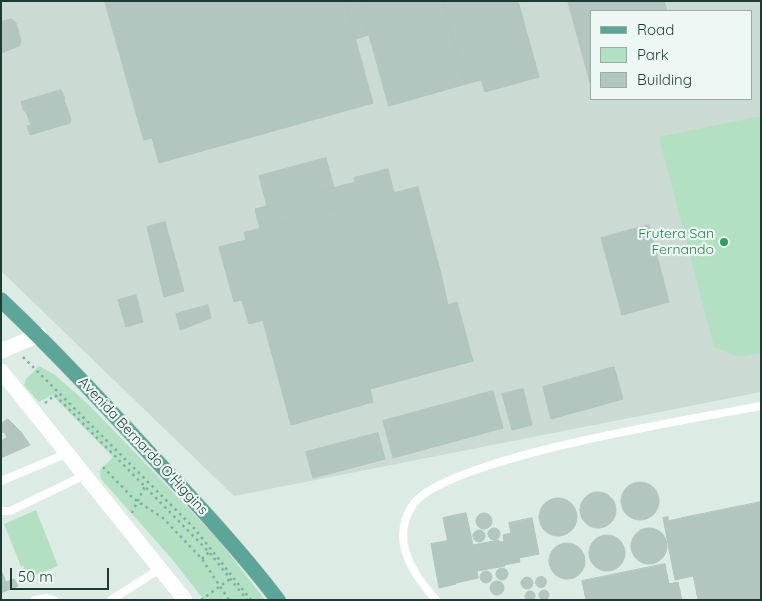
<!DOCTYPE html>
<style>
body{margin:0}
#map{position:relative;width:762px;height:601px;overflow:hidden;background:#ddebe5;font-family:Quicksand,sans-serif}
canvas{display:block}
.frame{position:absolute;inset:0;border:2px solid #1d3b35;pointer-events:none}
.legend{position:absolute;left:590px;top:10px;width:162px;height:90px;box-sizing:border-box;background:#edf7f3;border:1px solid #9aaca7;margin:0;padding:6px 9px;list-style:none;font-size:15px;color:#1d3b35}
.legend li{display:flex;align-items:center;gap:10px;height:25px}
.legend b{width:25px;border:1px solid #9aaca7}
.scale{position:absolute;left:10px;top:568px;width:99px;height:22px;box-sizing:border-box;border:2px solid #1d3b35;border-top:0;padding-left:6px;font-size:15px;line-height:18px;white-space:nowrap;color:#1d3b35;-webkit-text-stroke:4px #edf7f3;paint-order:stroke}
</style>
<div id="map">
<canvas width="762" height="601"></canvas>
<div class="frame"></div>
<ul class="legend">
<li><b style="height:6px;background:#5ca598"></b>Road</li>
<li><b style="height:14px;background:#b3dfc2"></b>Park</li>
<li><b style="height:14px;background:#b2c6bf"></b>Building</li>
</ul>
<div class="scale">50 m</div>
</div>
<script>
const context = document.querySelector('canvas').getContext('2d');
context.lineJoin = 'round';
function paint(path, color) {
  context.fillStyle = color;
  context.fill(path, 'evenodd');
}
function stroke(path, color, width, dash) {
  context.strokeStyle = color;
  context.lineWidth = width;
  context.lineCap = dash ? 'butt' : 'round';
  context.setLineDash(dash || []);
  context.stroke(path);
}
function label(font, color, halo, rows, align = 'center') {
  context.font = font + ' Quicksand,sans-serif';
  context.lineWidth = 4.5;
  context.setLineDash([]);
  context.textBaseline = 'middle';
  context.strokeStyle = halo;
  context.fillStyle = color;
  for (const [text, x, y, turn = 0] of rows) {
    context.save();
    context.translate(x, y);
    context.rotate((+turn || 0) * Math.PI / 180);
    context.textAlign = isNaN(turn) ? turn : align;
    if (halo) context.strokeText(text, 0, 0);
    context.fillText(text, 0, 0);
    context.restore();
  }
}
paint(new Path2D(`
 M 1,1 L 761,1 L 761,392 L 234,496 L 1,271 ZM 591,11 L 751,11 L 751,99 L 591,99 Z`), '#cbdbd4');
paint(new Path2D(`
 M 761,116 L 761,353 L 739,357 L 714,347 L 659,137 Z
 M 39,366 L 55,375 L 89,405 L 218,539 L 265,600 L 204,600 L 172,559 L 101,479 L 100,470 L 113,457 L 52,395 L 39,402 L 24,385 L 26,379 Z
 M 36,510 L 58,566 L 26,579 L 4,524 Z`), '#b3dfc2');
const building = new Path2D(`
 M 105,1 L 345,1 L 373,103 L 159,163 L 152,138 L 144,140 Z
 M 345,1 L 360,1 L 369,35 L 355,39 Z
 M 360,1 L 443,1 L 466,84 L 389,106 Z
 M 443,1 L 518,1 L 539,77 L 485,92 L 481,80 L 466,84 Z
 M 568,1 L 664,1 L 667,11 L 591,11 L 590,82 Z
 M 12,19 L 16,23 L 21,41 L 19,46 L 1,53 L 1,22 Z
 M 61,90 L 65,98 L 64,100 L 71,119 L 70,123 L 30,135 L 27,126 L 31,125 L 26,111 L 24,111 L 21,102 Z
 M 326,158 L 334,188 L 267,206 L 259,176 Z
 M 388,169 L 394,193 L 260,229 L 255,209 L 355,182 L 354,178 Z
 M 418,187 L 441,274 L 249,324 L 242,300 L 234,302 L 219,247 L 246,240 L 244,233 Z
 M 165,222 L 184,291 L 164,297 L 147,227 Z
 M 649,225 L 669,302 L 622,315 L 601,238 Z
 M 441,274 L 448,305 L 457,302 L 473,361 L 370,389 L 373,402 L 291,425 L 263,321 Z
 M 136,295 L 143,322 L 126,327 L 118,300 Z
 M 208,305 L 211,318 L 180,330 L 176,314 Z
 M 614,367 L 623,399 L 551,419 L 543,387 Z
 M 523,389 L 532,425 L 512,430 L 502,394 Z
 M 493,391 L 503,428 L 393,458 L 383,421 Z
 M 8,419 L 21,432 L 1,444 L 1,441 L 7,437 L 4,432 L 1,433 L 1,424 Z
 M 21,432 L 30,445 L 1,458 L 1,444 Z
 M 378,433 L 385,459 L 313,478 L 306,452 Z
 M621 501a19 19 0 1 1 38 0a19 19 0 1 1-38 0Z
 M580 510a18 18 0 1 1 36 0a18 18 0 1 1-36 0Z
 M539 517a19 19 0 1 1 38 0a19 19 0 1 1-38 0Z
 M 761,502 L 761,600 L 698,600 L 682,518 Z
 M476 521a8 8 0 1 1 16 0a8 8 0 1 1-16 0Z
 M 466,513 L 473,545 L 499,540 L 505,566 L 477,571 L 478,578 L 456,583 L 443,518 Z
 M 668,517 L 668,521 L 682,518 L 693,576 L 675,580 L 663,518 Z
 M 532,518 L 539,554 L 519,558 L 520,562 L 504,565 L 500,542 L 504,541 L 503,535 L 511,533 L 509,523 Z
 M631 546a18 18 0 1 1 36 0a18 18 0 1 1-36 0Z
 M488 534a6 6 0 1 1 12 0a6 6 0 1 1-12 0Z
 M473 536a6 6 0 1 1 12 0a6 6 0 1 1-12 0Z
 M589 553a18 18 0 1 1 36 0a18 18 0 1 1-36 0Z
 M 448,541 L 456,584 L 439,588 L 431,544 Z
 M549 561a18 18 0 1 1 36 0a18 18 0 1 1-36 0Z
 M 665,564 L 669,584 L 678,582 L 682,600 L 586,600 L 582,581 Z
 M496 574a6 6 0 1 1 12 0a6 6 0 1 1-12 0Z
 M 1,570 L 6,582 L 14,579 L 18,586 L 1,593 Z
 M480 577a6 6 0 1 1 12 0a6 6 0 1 1-12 0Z
 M535.5 582a5.5 5.5 0 1 1 11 0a5.5 5.5 0 1 1-11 0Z
 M521 583a6 6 0 1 1 12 0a6 6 0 1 1-12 0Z
 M490 588a7 7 0 1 1 14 0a7 7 0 1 1-14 0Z
 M539 595a5 5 0 1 1 10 0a5 5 0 1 1-10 0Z
 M525 596a5 5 0 1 1 10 0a5 5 0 1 1-10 0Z`);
paint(building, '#b2c6bf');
stroke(building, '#afc5bd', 1);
const primary = new Path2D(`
 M 1,300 C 54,350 103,403 152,456 C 196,503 239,549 278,600`);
stroke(primary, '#c0c8c6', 16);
stroke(new Path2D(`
 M 23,357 L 194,528 L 251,600
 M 45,403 L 55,395 L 209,552 L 247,600
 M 103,467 L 134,499 L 163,518 L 202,559 L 229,600
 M 132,513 L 145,486
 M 202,559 L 209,552
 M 201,600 L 230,579`), '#79b2a4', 2.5, [2.5, 4]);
stroke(new Path2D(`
 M 1,481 L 68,453
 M 1,511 L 10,511 L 85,475
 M 35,600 L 46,598 L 54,600
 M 111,600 L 160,569
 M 436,600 C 413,574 390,541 412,506 C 442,458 698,418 761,406`), '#fff', 8);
stroke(new Path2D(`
 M 1,351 L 39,335
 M 1,371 L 185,600`), '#fff', 15);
stroke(primary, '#5ca598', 15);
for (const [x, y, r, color] of [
 [724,242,5,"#2e9e5b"]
]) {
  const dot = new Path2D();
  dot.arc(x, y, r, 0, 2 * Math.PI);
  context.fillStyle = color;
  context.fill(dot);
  stroke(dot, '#edf7f3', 2);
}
label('14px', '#27864d', '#edf7f3', [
 ["Frutera San",714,234],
 ["Fernando",714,250]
], 'right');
label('14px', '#1d3b35', '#edf7f3', [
 ["Avenida Bernardo O'Higgins",143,446,47]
]);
</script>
